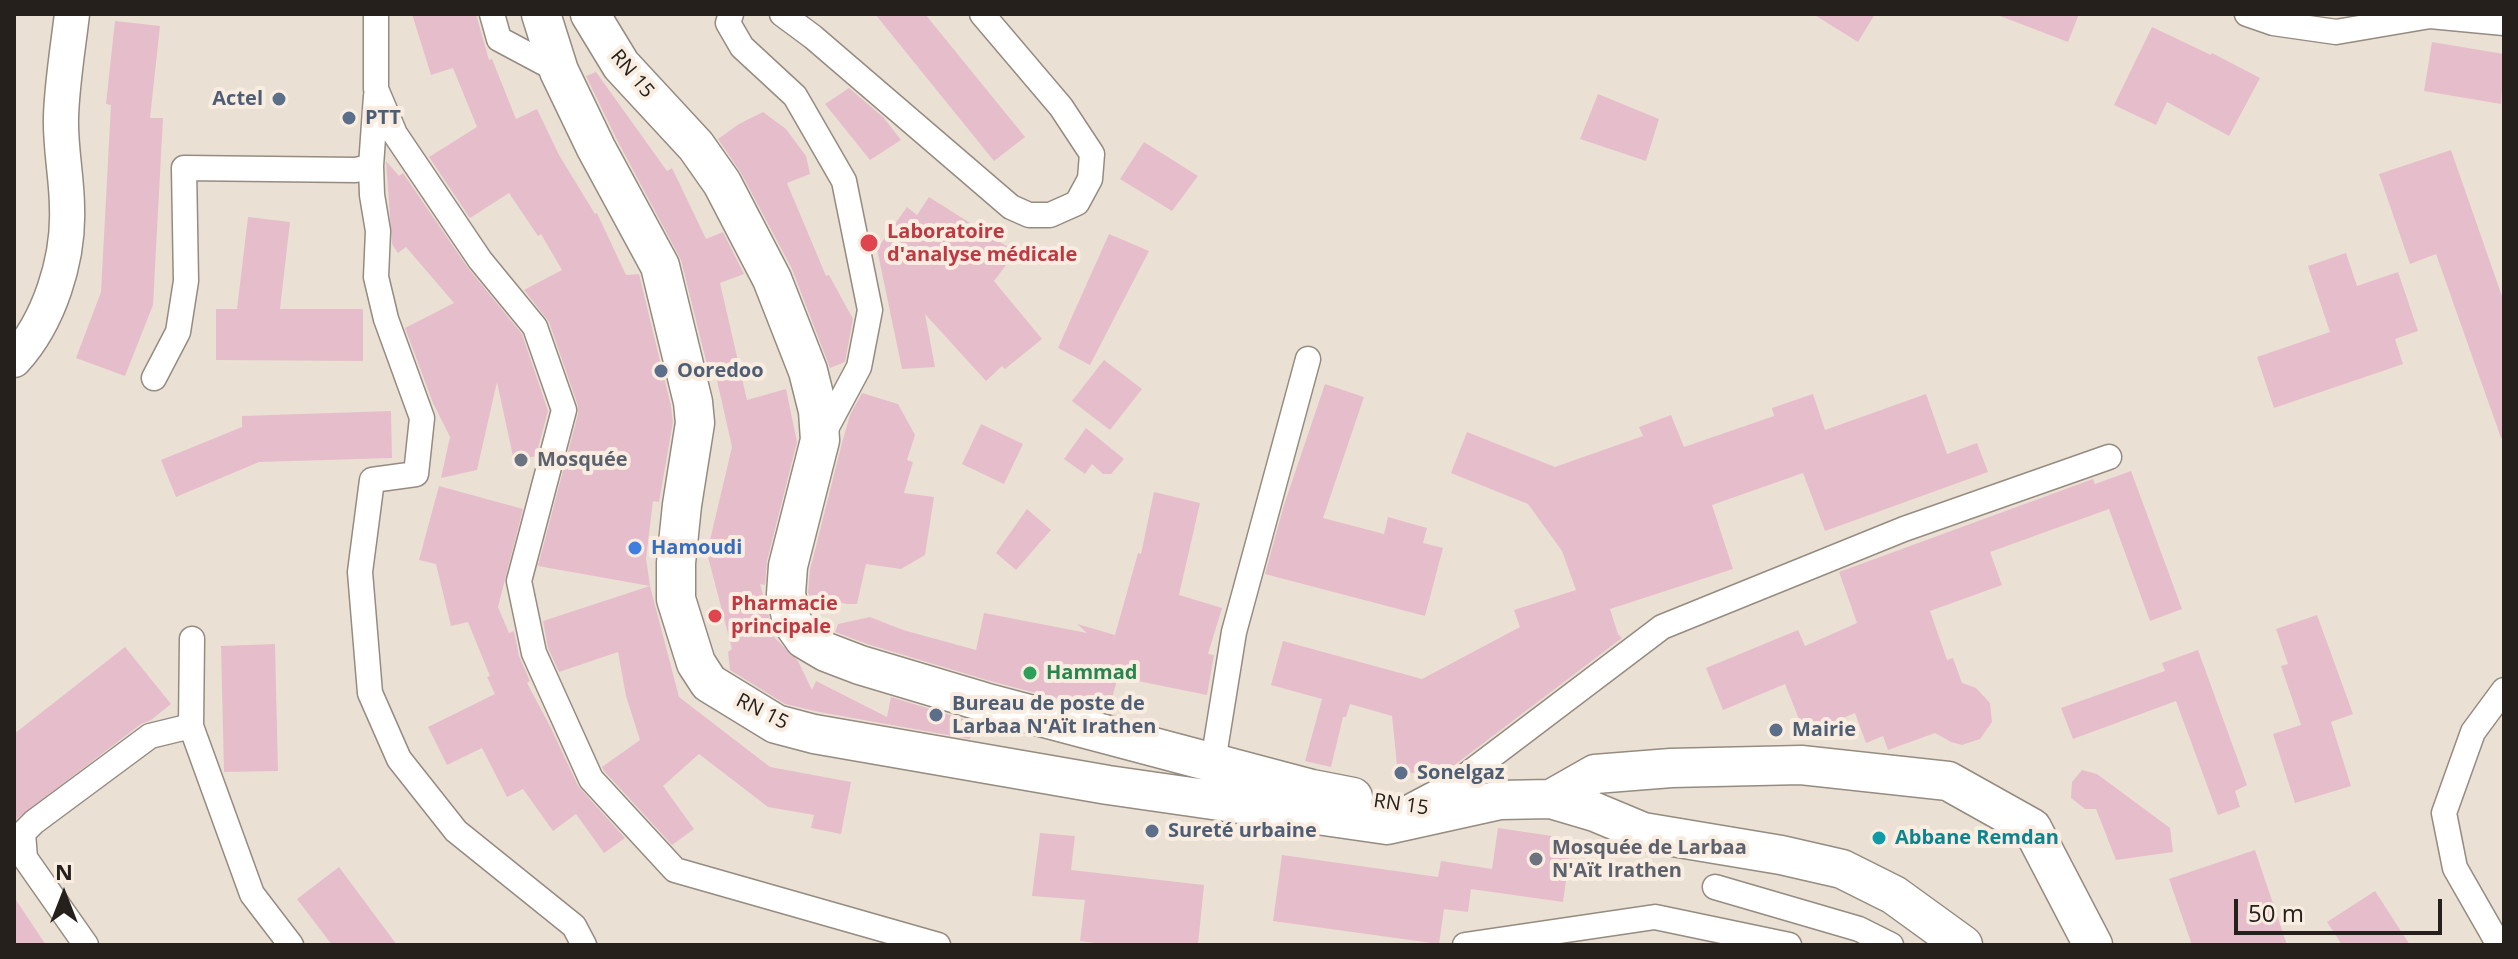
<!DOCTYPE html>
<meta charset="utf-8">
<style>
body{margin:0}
#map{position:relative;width:2518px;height:959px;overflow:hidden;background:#ebe0d4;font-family:"Open Sans",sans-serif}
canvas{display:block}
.frame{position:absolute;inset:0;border:16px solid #25201c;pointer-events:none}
.north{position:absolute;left:24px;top:855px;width:80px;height:80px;-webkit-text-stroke:6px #f9ede1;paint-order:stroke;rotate:0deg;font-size:22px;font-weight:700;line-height:32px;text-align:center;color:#25201c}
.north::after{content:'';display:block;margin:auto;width:28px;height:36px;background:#25201c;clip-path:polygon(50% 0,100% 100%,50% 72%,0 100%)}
.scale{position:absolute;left:2234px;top:899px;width:208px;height:36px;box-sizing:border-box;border:4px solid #25201c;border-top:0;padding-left:10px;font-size:24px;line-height:28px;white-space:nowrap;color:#25201c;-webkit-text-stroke:6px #f9ede1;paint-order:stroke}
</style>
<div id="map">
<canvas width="2518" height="959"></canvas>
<div class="frame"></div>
<div class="north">N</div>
<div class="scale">50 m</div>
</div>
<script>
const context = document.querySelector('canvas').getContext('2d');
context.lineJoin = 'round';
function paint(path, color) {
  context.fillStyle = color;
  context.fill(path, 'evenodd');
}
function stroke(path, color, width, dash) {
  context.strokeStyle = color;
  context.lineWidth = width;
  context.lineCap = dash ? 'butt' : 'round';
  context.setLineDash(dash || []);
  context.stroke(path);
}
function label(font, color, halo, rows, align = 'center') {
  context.font = font + ' "Open Sans",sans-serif';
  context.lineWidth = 8;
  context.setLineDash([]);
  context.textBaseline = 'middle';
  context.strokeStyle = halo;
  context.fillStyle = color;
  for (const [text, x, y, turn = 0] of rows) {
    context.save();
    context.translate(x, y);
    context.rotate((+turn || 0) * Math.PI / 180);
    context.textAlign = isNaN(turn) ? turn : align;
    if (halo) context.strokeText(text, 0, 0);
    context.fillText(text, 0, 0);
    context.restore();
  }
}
paint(new Path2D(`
 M 412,14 L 476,14 L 489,60 L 492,59 L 516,119 L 537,109 L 559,155 L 595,214 L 597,213 L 626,275 L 639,274 L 671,406 L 673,422 L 659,502 L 653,501 L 646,558 L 650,586 L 538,566 L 578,414 L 578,406 L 549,322 L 524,290 L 562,270 L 541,234 L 538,236 L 509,193 L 470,218 L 429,157 L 477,127 L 453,68 L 431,75 Z
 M 875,14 L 925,14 L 1025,137 L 994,161 Z
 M 1813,14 L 1875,14 L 1858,42 Z
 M 2001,14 L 2079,14 L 2068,42 L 2000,16 Z
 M 115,21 L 160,26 L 150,118 L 163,118 L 153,305 L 125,376 L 76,358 L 101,292 L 111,105 L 106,104 Z
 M 2152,27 L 2211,55 L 2212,53 L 2260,78 L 2229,136 L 2167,102 L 2156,125 L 2114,105 Z
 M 2432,42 L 2504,54 L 2501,104 L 2424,91 Z
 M 596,72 L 667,171 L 672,168 L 706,239 L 723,232 L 744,274 L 720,283 L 747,400 L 786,389 L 797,442 L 767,561 L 765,585 L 760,584 L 775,638 L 798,661 L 812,690 L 816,681 L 887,717 L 891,697 L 973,722 L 970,739 L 819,712 L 785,704 L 730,670 L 728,652 L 732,649 L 707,553 L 732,447 L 716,376 L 710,377 L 681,260 L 616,138 L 586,76 Z
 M 849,88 L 883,117 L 901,140 L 870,160 L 825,104 Z
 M 1598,94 L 1659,119 L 1646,161 L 1580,139 Z
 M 763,112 L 786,129 L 806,156 L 810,174 L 787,183 L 826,276 L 829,275 L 853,319 L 845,362 L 830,368 L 792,269 L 741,173 L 718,139 L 739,124 Z
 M 1144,142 L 1198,176 L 1172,211 L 1120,179 Z
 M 2451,150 L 2504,302 L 2504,438 L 2501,438 L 2436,254 L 2410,264 L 2379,174 Z
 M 386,161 L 399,176 L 403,173 L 468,268 L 522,334 L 548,411 L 536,456 L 514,461 L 497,382 L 477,470 L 441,478 L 450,437 L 433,403 L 405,328 L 454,303 L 406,247 L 398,253 L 392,244 Z
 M 929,197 L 1016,252 L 994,281 L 1042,339 L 1005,369 L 1002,366 L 986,381 L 925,314 L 935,367 L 902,369 L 877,249 L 907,207 L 917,215 Z
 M 248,217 L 290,222 L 280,309 L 363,309 L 363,361 L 216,360 L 216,309 L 237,309 Z
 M 1109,234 L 1149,251 L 1090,365 L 1058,348 Z
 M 2346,253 L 2357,286 L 2398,272 L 2418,331 L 2395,339 L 2403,364 L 2274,408 L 2257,357 L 2330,332 L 2308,266 Z
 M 1104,360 L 1142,389 L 1110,430 L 1072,401 Z
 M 1325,384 L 1364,397 L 1323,518 L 1384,534 L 1388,517 L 1427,528 L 1423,543 L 1443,548 L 1425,616 L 1265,574 L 1284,505 Z
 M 862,393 L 898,404 L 915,435 L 907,460 L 913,462 L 904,493 L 934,497 L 925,555 L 901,569 L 866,564 L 857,604 L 847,604 L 809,595 L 808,592 L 810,570 L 842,443 L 850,415 Z
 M 1813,394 L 1825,430 L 1926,394 L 1947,454 L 1977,443 L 1988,472 L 1825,531 L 1803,473 L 1712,505 L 1733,569 L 1610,609 L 1618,634 L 1622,638 L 1452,767 L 1398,775 L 1392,716 L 1350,704 L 1346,717 L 1343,717 L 1331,767 L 1305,761 L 1322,699 L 1271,685 L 1283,641 L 1422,679 L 1520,627 L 1514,610 L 1576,590 L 1562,551 L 1528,504 L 1451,473 L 1467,432 L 1555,467 L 1643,436 L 1639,427 L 1671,415 L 1684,447 L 1774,416 L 1772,408 Z
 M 391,411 L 392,458 L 259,462 L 176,497 L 161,460 L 242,427 L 242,416 Z
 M 981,424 L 1023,444 L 1004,484 L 962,464 Z
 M 1086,428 L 1124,459 L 1111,474 L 1103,474 L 1092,464 L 1085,474 L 1064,459 Z
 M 2131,471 L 2182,609 L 2150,621 L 2109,509 L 1990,552 L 2002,585 L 1930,611 L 1947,660 L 1953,658 L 1962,683 L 1976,688 L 1990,703 L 1992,722 L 1980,739 L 1962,745 L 1951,742 L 1935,733 L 1888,750 L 1883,736 L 1866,743 L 1855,713 L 1805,734 L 1785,684 L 1723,710 L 1706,668 L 1798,630 L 1805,646 L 1857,623 L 1839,572 L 2093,479 L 2095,484 Z
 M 439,486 L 523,509 L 498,607 L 509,633 L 514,631 L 519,656 L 530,681 L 527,683 L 551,728 L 578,786 L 625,838 L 604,853 L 576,814 L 553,831 L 523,789 L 507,797 L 482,748 L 447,765 L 428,727 L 495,694 L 487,677 L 490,676 L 468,622 L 451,626 L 436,564 L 419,560 Z
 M 1154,492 L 1200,503 L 1179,595 L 1222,608 L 1208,654 L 1214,655 L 1207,695 L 1118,677 L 1108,712 L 990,681 L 867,644 L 835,632 L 838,624 L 870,617 L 903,630 L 976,650 L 984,613 L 1087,633 L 1077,624 L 1115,635 L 1138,553 L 1141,554 Z
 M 1027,509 L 1051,530 L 1016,570 L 996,553 Z
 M 650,586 L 679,697 L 770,767 L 851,782 L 841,834 L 811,828 L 814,815 L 768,807 L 699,754 L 663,786 L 694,829 L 672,845 L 604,771 L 602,767 L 640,740 L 626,696 L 618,652 L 559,672 L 548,648 L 543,621 Z
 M 2317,615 L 2353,714 L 2331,722 L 2351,786 L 2295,803 L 2273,734 L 2301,725 L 2281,666 L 2288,664 L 2276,629 Z
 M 275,644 L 278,771 L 224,772 L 221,646 Z
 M 125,647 L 171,704 L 151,720 L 141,724 L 14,821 L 14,734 Z
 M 2198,650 L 2247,785 L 2235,791 L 2240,807 L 2218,815 L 2176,701 L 2073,739 L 2061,708 L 2165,671 L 2162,663 Z
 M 2082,770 L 2097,774 L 2170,828 L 2173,852 L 2116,860 L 2096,809 L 2085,809 L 2071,798 L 2072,782 Z
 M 1498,828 L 1572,839 L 1563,902 L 1471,889 L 1468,912 L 1444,909 L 1439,944 L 1273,921 L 1282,855 L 1438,877 L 1441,861 L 1492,869 Z
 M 1040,833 L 1075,836 L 1071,870 L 1204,885 L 1198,945 L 1112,945 L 1080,941 L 1085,900 L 1032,896 Z
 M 2255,850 L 2287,945 L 2192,945 L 2169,879 Z
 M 339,867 L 397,945 L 332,945 L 297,899 Z
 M 2375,891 L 2410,945 L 2342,945 L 2327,922 Z
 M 14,897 L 46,945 L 14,945 Z`), '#e6becb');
const minor = new Path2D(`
 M 376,14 L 376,89 L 395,134 L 480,260 L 535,327 L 564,410 L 519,581 L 534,653 L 591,779 L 675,870 L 938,945
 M 492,14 L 499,39 L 559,71
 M 731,14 L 728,23 L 742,47 L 795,96 L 844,181 L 870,310 L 859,367 L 821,438
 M 782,14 L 813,37 L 1011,207 L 1029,215 L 1050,215 L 1077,203 L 1090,179 L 1092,154 L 1061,107 L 982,14
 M 2247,14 L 2273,23 L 2336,32 L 2430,16 L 2504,23
 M 376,96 L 371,166 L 372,195 L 378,231 L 376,277 L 386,319 L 422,418 L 416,474 L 372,480 L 360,572 L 370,693 L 399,759 L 456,831 L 574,926 L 584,945
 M 154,378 L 178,332 L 186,281 L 184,168 L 356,170 L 371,166
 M 192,639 L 191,726 L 252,894 L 291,945
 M 1213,762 L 1234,632 L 1308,359
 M 1407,808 L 1460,780 L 1662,627 L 1904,529 L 2109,457
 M 1715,887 L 1859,929 L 1891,945
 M 86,945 L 25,858 L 23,833 L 34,822 L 150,736 L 191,726
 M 1465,945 L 1655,917 L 1789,945
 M 2499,945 L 2455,868 L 2444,813 L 2473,732 L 2504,690`);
const secondary = new Path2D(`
 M 14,360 C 49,322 69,260 67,208 C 67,178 60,148 61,117 C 62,83 68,48 72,14`);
const primary = new Path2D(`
 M 541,14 L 559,71 L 596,148 L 660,266 L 693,402 L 695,423 L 682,505 L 676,563 L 676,599 L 696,663 L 709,683 L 776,724 L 814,734 L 1108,785 L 1387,825 L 1500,800 L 1551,799 L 1595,812 L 1643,832 L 1781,855 L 1842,869 L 1894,895 L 1963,945
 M 590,14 L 621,65 L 696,146 L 722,183 L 772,279 L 808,371 L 818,411 L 820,440 L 788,566 L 786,594 L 792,622 L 804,639 L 826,652 L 860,665 L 984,702 L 1312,789 L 1353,797
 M 1551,799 L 1595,774 L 1671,768 L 1801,765 L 1948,781 L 2032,828 L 2093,945`);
stroke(minor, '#958b80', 27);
stroke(secondary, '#958b80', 37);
stroke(primary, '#958b80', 41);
stroke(minor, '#fff', 24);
stroke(secondary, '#fff', 34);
stroke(primary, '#fff', 38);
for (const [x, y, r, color] of [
 [279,99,8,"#5c6f8a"],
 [349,118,8,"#5c6f8a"],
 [869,243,10,"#e0444e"],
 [661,371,8,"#5c6f8a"],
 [521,460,8,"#6b7280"],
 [635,548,8,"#3f7fe0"],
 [715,616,8,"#e0444e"],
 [1030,673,8,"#2e9e5b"],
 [936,715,8,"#5c6f8a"],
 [1776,730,8,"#5c6f8a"],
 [1401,773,8,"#5c6f8a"],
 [1152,831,8,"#5c6f8a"],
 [1879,838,8,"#0f9aa8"],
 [1536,859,8,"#6b7280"]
]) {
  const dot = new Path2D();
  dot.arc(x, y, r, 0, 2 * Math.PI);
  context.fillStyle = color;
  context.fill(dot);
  stroke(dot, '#f9ede1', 3);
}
label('20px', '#25201c', '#f9ede1', [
 ["RN 15",632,74,50],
 ["RN 15",762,712,27],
 ["RN 15",1401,805,8]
]);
label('bold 20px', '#4e5e75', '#f9ede1', [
 ["Actel",263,99,"right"],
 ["PTT",365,118],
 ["Ooredoo",677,371],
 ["Bureau de poste de",952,704],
 ["Larbaa N'Aït Irathen",952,727],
 ["Mairie",1792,730],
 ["Sonelgaz",1417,773],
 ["Sureté urbaine",1168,831]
], 'left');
label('bold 20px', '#be3a42', '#f9ede1', [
 ["Laboratoire",887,232],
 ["d'analyse médicale",887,255],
 ["Pharmacie",731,604],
 ["principale",731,627]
], 'left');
label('bold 20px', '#5b616d', '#f9ede1', [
 ["Mosquée",537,460],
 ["Mosquée de Larbaa",1552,848],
 ["N'Aït Irathen",1552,871]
], 'left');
label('bold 20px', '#366cbe', '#f9ede1', [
 ["Hamoudi",651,548]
], 'left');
label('bold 20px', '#27864d', '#f9ede1', [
 ["Hammad",1046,673]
], 'left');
label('bold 20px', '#0d838f', '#f9ede1', [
 ["Abbane Remdan",1895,838]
], 'left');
</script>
